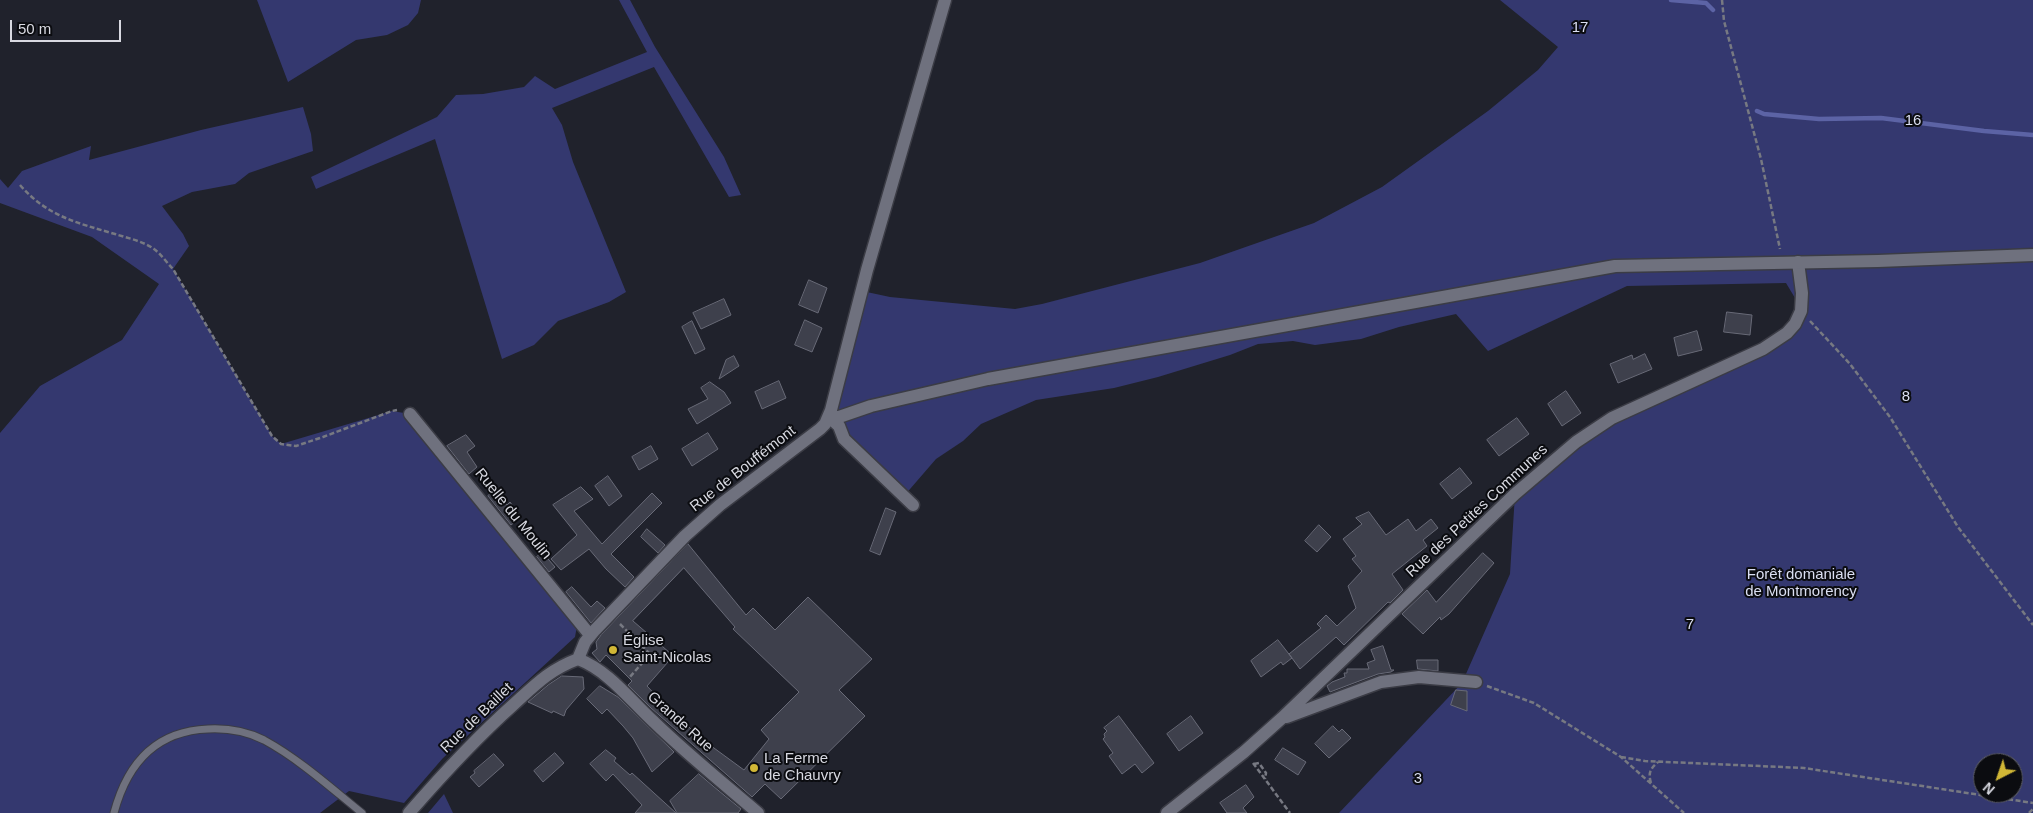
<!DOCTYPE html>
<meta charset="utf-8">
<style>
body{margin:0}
#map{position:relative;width:2033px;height:813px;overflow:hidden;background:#20222c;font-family:Arial,sans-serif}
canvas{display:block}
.north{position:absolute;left:1973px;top:753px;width:50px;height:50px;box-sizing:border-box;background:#0b0c10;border:1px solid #5d5e64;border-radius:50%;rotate:221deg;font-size:14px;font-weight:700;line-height:20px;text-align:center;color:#d8d9e1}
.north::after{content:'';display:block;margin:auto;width:18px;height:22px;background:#d1b736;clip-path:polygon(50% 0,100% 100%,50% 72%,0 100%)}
.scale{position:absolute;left:10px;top:20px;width:111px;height:22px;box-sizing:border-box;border:2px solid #d8d9e1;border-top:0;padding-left:6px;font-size:15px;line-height:18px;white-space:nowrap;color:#d8d9e1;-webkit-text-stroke:4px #0b0c10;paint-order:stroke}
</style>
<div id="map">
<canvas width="2033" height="813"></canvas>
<div class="north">N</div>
<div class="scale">50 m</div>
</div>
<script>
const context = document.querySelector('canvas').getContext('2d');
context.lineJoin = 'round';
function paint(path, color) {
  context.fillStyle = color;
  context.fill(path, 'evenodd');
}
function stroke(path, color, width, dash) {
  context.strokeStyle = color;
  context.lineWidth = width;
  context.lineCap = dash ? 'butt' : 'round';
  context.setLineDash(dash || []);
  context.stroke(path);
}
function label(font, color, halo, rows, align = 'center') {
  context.font = font + ' Arial,sans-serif';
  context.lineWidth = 4;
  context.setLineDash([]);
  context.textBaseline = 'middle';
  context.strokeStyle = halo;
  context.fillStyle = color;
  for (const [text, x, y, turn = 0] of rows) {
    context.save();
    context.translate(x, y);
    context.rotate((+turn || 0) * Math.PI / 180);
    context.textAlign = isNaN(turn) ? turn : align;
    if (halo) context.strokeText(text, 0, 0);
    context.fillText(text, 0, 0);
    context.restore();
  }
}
paint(new Path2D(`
 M 257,0 L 421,0 L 418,13 L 408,25 L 387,35 L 356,40 L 288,82 Z
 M 619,0 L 630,0 L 655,47 L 724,157 L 741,195 L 729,197 L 654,67 L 552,108 L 562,125 L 573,162 L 626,292 L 609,302 L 558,321 L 534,345 L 502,359 L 435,139 L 316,189 L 311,177 L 437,117 L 456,95 L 483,94 L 524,87 L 535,76 L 555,89 L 647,52 Z
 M 1500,0 L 2033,0 L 2033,813 L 1339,813 L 1462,683 L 1510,574 L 1515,494 L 1576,442 L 1791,337 L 1798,303 L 1786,283 L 1627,286 L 1488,351 L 1456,314 L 1399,327 L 1361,339 L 1315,345 L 1293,341 L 1258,344 L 1230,355 L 1158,377 L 1114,388 L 1036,400 L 981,424 L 963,441 L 936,459 L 904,496 L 830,421 L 862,291 L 890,297 L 1015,309 L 1042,304 L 1200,263 L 1314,223 L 1382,187 L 1488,111 L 1538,70 L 1558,47 ZM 1983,763 L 2013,763 L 2013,793 L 1983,793 Z
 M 303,107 L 311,134 L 313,151 L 249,173 L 235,184 L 192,192 L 162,206 L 183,234 L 189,246 L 173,269 L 272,436 L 281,444 L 392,411 L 410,414 L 578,620 L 575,637 L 443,758 L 404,803 L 349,791 L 320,813 L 0,813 L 0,433 L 40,386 L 122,340 L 159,284 L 92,237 L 0,203 L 0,179 L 8,188 L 22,171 L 91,146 L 89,160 L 201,130 Z
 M 444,794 L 453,813 L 428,813 Z`), '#34386f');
stroke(new Path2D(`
 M 1671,0 L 1706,3 L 1713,10
 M 1757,111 L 1764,114 L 1819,119 L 1881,118 L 1984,131 L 2033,135`), '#5c63a5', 4.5);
const building = new Path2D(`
 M 809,280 L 827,288 L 818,313 L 799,305 Z
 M 724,299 L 731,315 L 701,329 L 693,313 Z
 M 1727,312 L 1752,315 L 1750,335 L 1724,332 Z
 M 805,320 L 822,328 L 812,352 L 795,345 Z
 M 692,321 L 705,349 L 695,354 L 682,327 Z
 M 1697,331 L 1702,350 L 1678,356 L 1674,338 Z
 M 1645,354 L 1652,369 L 1618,383 L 1610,364 L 1632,355 L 1633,359 Z
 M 734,356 L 739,366 L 719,379 L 726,360 Z
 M 779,381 L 786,398 L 762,409 L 755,392 Z
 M 710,382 L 724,392 L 731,403 L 697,424 L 688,409 L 708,399 L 701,388 Z
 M 1566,391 L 1581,413 L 1562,426 L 1548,404 Z
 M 1517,418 L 1529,434 L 1499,456 L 1487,440 Z
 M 708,433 L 718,449 L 692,466 L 682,449 Z
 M 466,435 L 475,446 L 467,452 L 477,467 L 469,474 L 447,446 Z
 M 651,446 L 658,459 L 639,470 L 632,457 Z
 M 1460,468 L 1472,483 L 1452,499 L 1440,484 Z
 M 608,476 L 622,496 L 609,506 L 595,486 Z
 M 581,487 L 593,499 L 574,511 L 602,544 L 652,493 L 662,503 L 611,554 L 634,577 L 625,587 L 606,569 L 589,549 L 561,570 L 551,559 L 577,535 L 553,505 Z
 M 495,490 L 507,505 L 510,502 L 521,517 L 511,525 L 488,496 Z
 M 886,508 L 896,512 L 880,555 L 870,551 Z
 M 1369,512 L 1386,535 L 1408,519 L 1416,531 L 1431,519 L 1438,528 L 1423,540 L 1427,546 L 1392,574 L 1403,590 L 1390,603 L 1388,602 L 1344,645 L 1336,637 L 1300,669 L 1289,654 L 1321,628 L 1317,624 L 1326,615 L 1337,626 L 1356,608 L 1348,586 L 1362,571 L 1352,559 L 1356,556 L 1343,539 L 1362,524 L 1356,518 Z
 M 1319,525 L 1331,537 L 1317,552 L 1305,541 Z
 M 647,529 L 665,545 L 658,553 L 641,537 Z
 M 688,544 L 746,615 L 753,608 L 775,630 L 808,597 L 872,659 L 839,690 L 865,716 L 781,799 L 765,784 L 752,797 L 651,708 L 628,685 L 632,681 L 606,655 L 600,662 L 592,653 L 597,649 L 596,642 L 601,635 ZM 684,568 L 735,627 L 733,629 L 799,692 L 761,730 L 769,739 L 744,770 L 703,740 L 665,705 L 647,686 L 668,662 L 665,659 L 670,653 L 633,621 Z
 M 542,552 L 555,567 L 549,572 L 537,557 Z
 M 1483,553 L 1494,563 L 1449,614 L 1441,620 L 1440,617 L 1423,634 L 1402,614 L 1427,590 L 1436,602 Z
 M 572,587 L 591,607 L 597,601 L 605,608 L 591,623 L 566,592 Z
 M 1278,640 L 1292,658 L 1283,665 L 1281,662 L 1261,677 L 1251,661 Z
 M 1383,646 L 1391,670 L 1394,670 L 1391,672 L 1378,674 L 1330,692 L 1327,686 L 1332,682 L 1345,677 L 1344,673 L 1347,673 L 1347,669 L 1369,669 L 1367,663 L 1375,660 L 1371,650 Z
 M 1417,660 L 1438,660 L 1438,671 L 1418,669 Z
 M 562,676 L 583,677 L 584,689 L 566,710 L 564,716 L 553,711 L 552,713 L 528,702 L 548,685 Z
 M 600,686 L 618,697 L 674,752 L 652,772 L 633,738 L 623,726 L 607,709 L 602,714 L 587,699 Z
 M 1456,690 L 1467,691 L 1467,711 L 1451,705 Z
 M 1119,716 L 1154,763 L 1142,773 L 1135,764 L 1122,774 L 1109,756 L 1113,753 L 1103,739 L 1105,737 L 1104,734 L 1107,731 L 1104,728 Z
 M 1191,716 L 1203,733 L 1179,751 L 1167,734 Z
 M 1333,726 L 1339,732 L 1342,729 L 1351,738 L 1329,758 L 1315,744 Z
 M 1283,748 L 1306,762 L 1298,775 L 1275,760 Z
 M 606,750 L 616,758 L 614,761 L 630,775 L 632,773 L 676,813 L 635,813 L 642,805 L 613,774 L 606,781 L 590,764 Z
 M 555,753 L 564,763 L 543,782 L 534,771 Z
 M 494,754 L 504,765 L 479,787 L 470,777 L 475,773 L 474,771 Z
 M 699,774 L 713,786 L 741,809 L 738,813 L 677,813 L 670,801 Z
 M 1246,785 L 1254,797 L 1243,808 L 1247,813 L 1227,813 L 1220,803 Z`);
paint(building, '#3e404c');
stroke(building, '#686a77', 1);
const lane = new Path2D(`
 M 114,813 C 127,764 155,731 208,729 C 227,728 248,732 264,740 C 299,759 331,788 362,813`);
const street = new Path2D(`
 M 410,414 L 590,635
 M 829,417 L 839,426 L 844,439 L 913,505
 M 578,659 C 609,671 630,700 654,722 C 687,754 723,783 758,813
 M 1287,717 L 1381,682 L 1419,677 L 1476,682
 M 1167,813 L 1244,752 L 1282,718 L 1515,494 L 1576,442 L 1612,418 L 1763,349 L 1787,333 L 1795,324 L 1801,311 L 1802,293 L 1798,262`);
const secondary = new Path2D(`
 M 829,417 L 839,417 L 871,406 L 988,379 L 1615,266 L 1878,261 L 2033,255
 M 409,813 C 442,775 475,739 513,705 C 535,685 549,670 578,659 L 585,642 L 595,630 L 685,536 L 720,505 L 820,429 L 825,424 L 831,410 L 867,270 L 945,0`);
stroke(lane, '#3b3c45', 9);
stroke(street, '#3b3c45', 15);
stroke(secondary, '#3b3c45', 15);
stroke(new Path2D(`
 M 1722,0 L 1724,21 L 1761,159 L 1780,249
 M 20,185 C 47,216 77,223 115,234 C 127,238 143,241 154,249 C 161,254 167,263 173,269 L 272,436 L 281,444 L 296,446 L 323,437 L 392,411 L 397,410
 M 1810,321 L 1850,364 L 1890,417 L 1958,527 L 2033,625
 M 620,624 L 650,654 L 629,678
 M 1487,686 L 1534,703 L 1621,757 L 1684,813
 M 1621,757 L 1645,761 L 1804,768 L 2033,803
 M 1253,763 L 1290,813
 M 1254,764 L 1259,763 L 1266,773 L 1265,779
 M 1651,783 C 1648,773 1650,769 1658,762
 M 2029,813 L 2033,809`), '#777982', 2.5, [5, 2.5]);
stroke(lane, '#6f717e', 7);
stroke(street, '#6f717e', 12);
stroke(secondary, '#6f717e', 12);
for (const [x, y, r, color] of [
 [613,650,5,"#d1b736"],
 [754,768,5,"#d1b736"]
]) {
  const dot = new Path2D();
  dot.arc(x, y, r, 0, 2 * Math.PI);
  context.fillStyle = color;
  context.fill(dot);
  stroke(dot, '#0b0c10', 2);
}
label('15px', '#dbdff2', '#0b0c10', [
 ["17",1580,28],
 ["16",1913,121],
 ["8",1906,397],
 ["Forêt domaniale",1801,575],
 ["de Montmorency",1801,592],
 ["7",1690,625],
 ["3",1418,779]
]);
label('15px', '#d8d9e1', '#0b0c10', [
 ["Rue de Bouffémont",743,469,-38],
 ["Rue des Petites Communes",1477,511,-43],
 ["Ruelle du Moulin",513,514,51],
 ["Rue de Baillet",477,718,-44],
 ["Grande Rue",680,722,42]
]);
label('15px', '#d8d9e1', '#0b0c10', [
 ["Église",623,641],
 ["Saint-Nicolas",623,658],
 ["La Ferme",764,759],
 ["de Chauvry",764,776]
], 'left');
</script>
